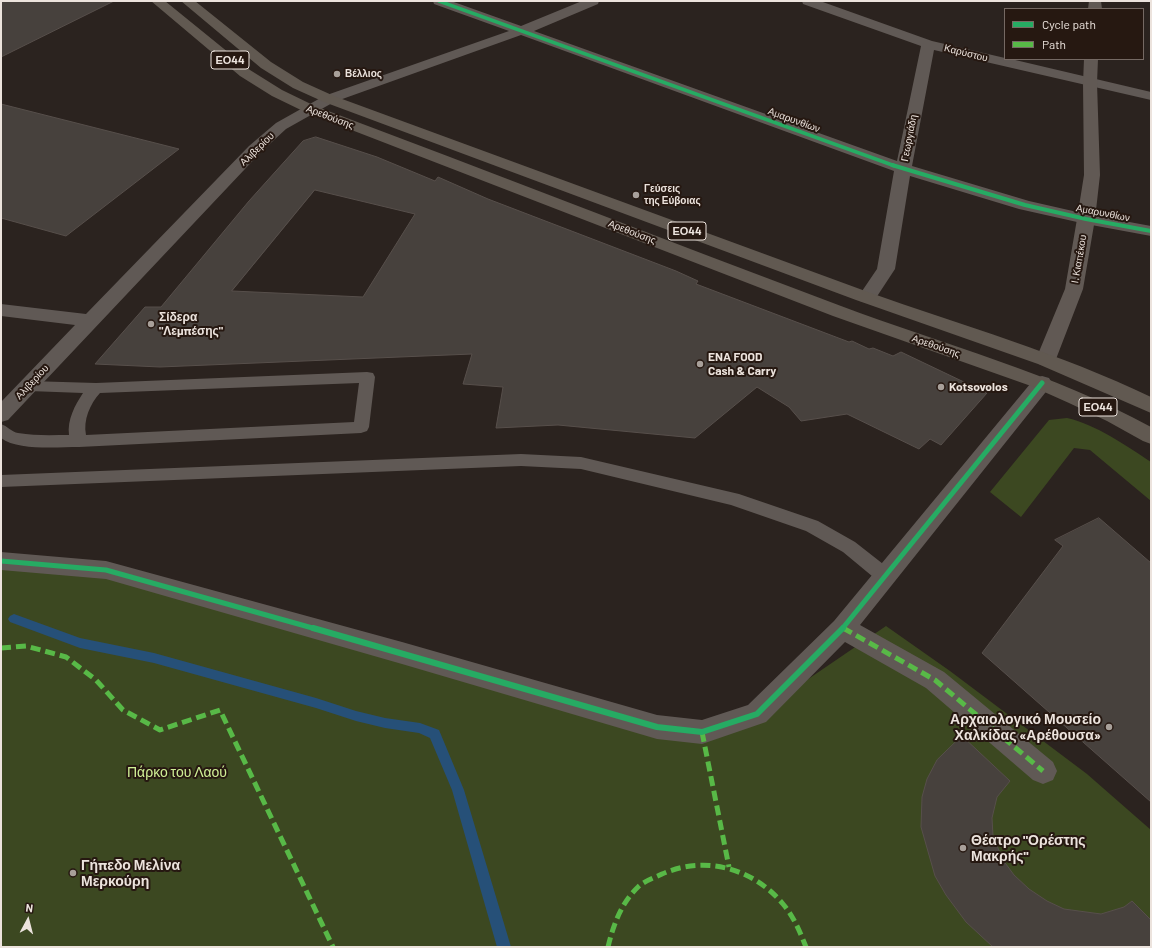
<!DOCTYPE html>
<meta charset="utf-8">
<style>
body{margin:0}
#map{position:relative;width:1152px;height:948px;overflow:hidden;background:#2b231f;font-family:Barlow,sans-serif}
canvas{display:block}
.frame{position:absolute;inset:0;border:2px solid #ece3dd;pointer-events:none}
.legend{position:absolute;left:1004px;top:8px;width:140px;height:52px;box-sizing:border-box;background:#261811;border:1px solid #756963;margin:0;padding:5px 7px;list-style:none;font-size:12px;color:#ece3dd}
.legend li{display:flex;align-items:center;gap:8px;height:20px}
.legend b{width:20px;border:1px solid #756963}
.north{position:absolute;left:8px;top:900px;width:40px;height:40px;-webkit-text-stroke:3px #261811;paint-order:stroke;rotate:7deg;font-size:11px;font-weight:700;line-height:16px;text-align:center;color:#ece3dd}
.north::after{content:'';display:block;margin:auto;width:14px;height:18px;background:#ece3dd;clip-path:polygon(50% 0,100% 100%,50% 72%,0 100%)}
</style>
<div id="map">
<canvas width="1152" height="948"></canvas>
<div class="frame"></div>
<ul class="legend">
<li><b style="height:5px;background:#26ab63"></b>Cycle path</li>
<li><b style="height:5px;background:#58b947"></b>Path</li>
</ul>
<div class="north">N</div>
</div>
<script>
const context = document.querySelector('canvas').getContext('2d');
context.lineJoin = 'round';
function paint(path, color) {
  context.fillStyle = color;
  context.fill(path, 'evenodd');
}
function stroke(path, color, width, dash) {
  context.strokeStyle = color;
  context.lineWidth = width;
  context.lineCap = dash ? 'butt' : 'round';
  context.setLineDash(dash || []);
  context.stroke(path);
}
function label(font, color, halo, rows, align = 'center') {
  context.font = font + ' Barlow,sans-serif';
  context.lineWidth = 4;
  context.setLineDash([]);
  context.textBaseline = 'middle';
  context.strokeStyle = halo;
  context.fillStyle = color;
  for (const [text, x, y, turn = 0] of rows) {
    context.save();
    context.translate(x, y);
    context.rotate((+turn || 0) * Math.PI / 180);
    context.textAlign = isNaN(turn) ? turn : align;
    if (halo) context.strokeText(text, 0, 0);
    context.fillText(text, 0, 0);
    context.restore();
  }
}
paint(new Path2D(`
 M 1067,418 C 1095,424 1127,446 1151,462 L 1151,501 L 1090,450 L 1074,448 L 1021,517 L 990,492 L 1049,420 Z
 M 1,561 L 106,570 L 657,727 L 757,714 L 886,626 L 950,671 L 1087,774 L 1151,830 L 1151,947 L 1,947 Z`), '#3c4821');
paint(new Path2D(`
 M 14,614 L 80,638 L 154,653 L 316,698 L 356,711 L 385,718 L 420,723 L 439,730 L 464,790 L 511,947 L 497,947 L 452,790 L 430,738 L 419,733 L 385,728 L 356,721 L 316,708 L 154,663 L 80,648 L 10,622 L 8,619 L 10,616 Z`), '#265078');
const building = new Path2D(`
 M 1,1 L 114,1 L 1,57 Z
 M 1,104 L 179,149 L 66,236 L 1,218 Z
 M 316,137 L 377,157 L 435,181 L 438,177 L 488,199 L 676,271 L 698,281 L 696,284 L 849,342 L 852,341 L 869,349 L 873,348 L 893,356 L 901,352 L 987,393 L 941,445 L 930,439 L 919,449 L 847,414 L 801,421 L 789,407 L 757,387 L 695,438 L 558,425 L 496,428 L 503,387 L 463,384 L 472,354 L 160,367 L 95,364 L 145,307 L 161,307 L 249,201 L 303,141 ZM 315,190 L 415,214 L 363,297 L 232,291 Z
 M 1099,518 L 1151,563 L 1151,802 L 982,653 L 1063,546 L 1055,540 Z
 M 962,736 L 1010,781 L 997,797 L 992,818 L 993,836 L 1003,860 L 1014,875 L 1029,889 L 1047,901 L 1064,909 L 1101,914 L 1124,907 L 1132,901 L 1151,920 L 1151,947 L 993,947 L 966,922 L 946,895 L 935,876 L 921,827 L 922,797 L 927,779 L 937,760 Z`);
paint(building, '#47413d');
stroke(building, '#574f4b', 1);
paint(new Path2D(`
 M 367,372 L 373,373 L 375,377 L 369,427 L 367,431 L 361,433 L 79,447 C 58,447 18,451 1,438 L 1,424 C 7,426 12,432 18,433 C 35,436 53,435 69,435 C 67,420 75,405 83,393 L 29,391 L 23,390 L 21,386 L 23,382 L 29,381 L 96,383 ZM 359,383 L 354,422 L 86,435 C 83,420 90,404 100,393 Z
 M 521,454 L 581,457 L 739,494 L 818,521 L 855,542 L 892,571 L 894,576 L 892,581 L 885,583 L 878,581 L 843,552 L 806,531 L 731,505 L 581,469 L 521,466 L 1,487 L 1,475 Z`), '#605955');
paint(new Path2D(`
 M 433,1 L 451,1 L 521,26 L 582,1 L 599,1 L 598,4 L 534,31 L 897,161 L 921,46 L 803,4 L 802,1 L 820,1 L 932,41 L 1005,58 L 1005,59 L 1011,59 L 1151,92 L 1151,100 L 934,50 L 912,166 L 1029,201 L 1086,214 L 1151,226 L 1151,236 L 1086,224 L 1019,209 L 910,176 L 895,269 L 874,301 L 867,303 L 860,301 L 858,297 L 877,269 L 894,171 L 521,35 L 334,102 L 286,129 L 261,152 L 8,420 L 1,422 L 1,402 L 75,325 L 1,316 L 1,304 L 86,314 L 249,146 L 276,123 L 324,96 L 509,31 L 434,4 Z
 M 1042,376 L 1049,378 L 1052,383 L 1049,388 L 860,625 L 944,672 L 1053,762 L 1057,771 L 1053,780 L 1043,784 L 1033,780 L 926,688 L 845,642 L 766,722 L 702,744 L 657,739 L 402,664 L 106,579 L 1,570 L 1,552 L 106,561 L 402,642 L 657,715 L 702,720 L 748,705 L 834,621 L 1035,378 Z`), '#605955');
paint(new Path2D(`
 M 1089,1 L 1101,1 L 1102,9 L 1088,9 Z
 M 1084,59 L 1098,59 L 1097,83 L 1100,175 L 1095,219 L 1083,289 L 1056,359 L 1053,364 L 1046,366 L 1039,364 L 1036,359 L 1065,289 L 1077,219 L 1084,175 L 1083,83 Z`), '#615954');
paint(new Path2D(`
 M 151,1 L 165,1 L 250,70 L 282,90 L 315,106 C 491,172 665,240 841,306 C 945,345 1053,373 1151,427 L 1151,444 L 1143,441 L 1107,421 L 1069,403 L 1031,386 L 833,316 L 305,112 L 272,96 L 240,76 Z
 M 181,1 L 195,1 L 271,62 L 303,82 L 334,96 C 512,161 690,227 868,292 C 963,326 1060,353 1151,397 L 1151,413 L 1038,364 L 856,300 L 324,102 L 293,88 L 261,68 Z`), '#615951');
stroke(new Path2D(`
 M 843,628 L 845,629`), '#58b947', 4, [8, 4]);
stroke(new Path2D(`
 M 843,628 L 935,680 L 1043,771
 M 1,648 L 26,646 L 66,657 L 96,680 L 123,710 L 160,730 L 220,710 L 333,947
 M 702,732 L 729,867
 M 608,947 C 613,926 621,903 638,887 C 644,881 654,878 662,874 C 705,855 753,868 783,904 C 794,917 800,932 806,947`), '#58b947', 5, [10, 5]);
stroke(new Path2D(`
 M 439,1 L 895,166`), '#26ab63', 3.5);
stroke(new Path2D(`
 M 892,165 L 1025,205 L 1086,219 L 1151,231`), '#26ab63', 4);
stroke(new Path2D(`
 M 1,561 L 106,570 L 316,629
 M 842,629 L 1042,383`), '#26ab63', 5);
stroke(new Path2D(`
 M 313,628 L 657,727 L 702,732 L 757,714 L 843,628`), '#26ab63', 6);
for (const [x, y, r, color] of [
 [337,74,4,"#a8a09a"],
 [636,195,4,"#a8a09a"],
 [151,324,4,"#a8a09a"],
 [700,364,4,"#a8a09a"],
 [941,387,4,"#a8a09a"],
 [1109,727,4,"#a8a09a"],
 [963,848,4,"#a8a09a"],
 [73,873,4,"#a8a09a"]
]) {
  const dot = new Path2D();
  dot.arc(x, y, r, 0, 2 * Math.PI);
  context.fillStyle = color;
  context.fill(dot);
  stroke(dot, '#261811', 1.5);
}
label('10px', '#ece3dd', '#261811', [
 ["Καρύστου",966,53,14],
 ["Αρεθούσης",330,117,21],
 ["Αμαρυνθίων",794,120,20],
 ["Γεωργιάδη",909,138,-79],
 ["Αλιβερίου",257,149,-44],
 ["Αμαρυνθίων",1103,213,11],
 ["Αρεθούσης",632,232,21],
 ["Ι. Κιαπέκου",1079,259,-80],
 ["Αρεθούσης",936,346,19],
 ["Αλιβερίου",32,382,-47]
]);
label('bold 10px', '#ece3dd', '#261811', [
 ["Βέλλιος",345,74],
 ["Γεύσεις",644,189],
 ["της Εύβοιας",644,201]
], 'left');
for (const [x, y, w] of [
 [230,60,38],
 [687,231,38],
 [1098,407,38]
]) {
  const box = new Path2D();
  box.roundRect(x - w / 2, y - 9, w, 18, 3);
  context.fillStyle = '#261811';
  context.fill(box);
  stroke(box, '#ece3dd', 1);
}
label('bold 11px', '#ece3dd', null, [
 ["ΕΟ44",230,60],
 ["ΕΟ44",687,231],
 ["ΕΟ44",1098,407]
]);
label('bold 12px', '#ece3dd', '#261811', [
 ["Σίδερα",159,317],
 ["\"Λεμπέσης\"",159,331],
 ["ENA FOOD",708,357],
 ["Cash & Carry",708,371],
 ["Kotsovolos",949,387]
], 'left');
label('bold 14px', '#ece3dd', '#261811', [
 ["Αρχαιολογικό Μουσείο",1101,719,"right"],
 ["Χαλκίδας «Αρέθουσα»",1101,735,"right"],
 ["Θέατρο \"Ορέστης",971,840],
 ["Μακρής\"",971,856],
 ["Γήπεδο Μελίνα",81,865],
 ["Μερκούρη",81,881]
], 'left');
label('14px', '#d0f096', '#261811', [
 ["Πάρκο του Λαού",177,772]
]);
</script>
